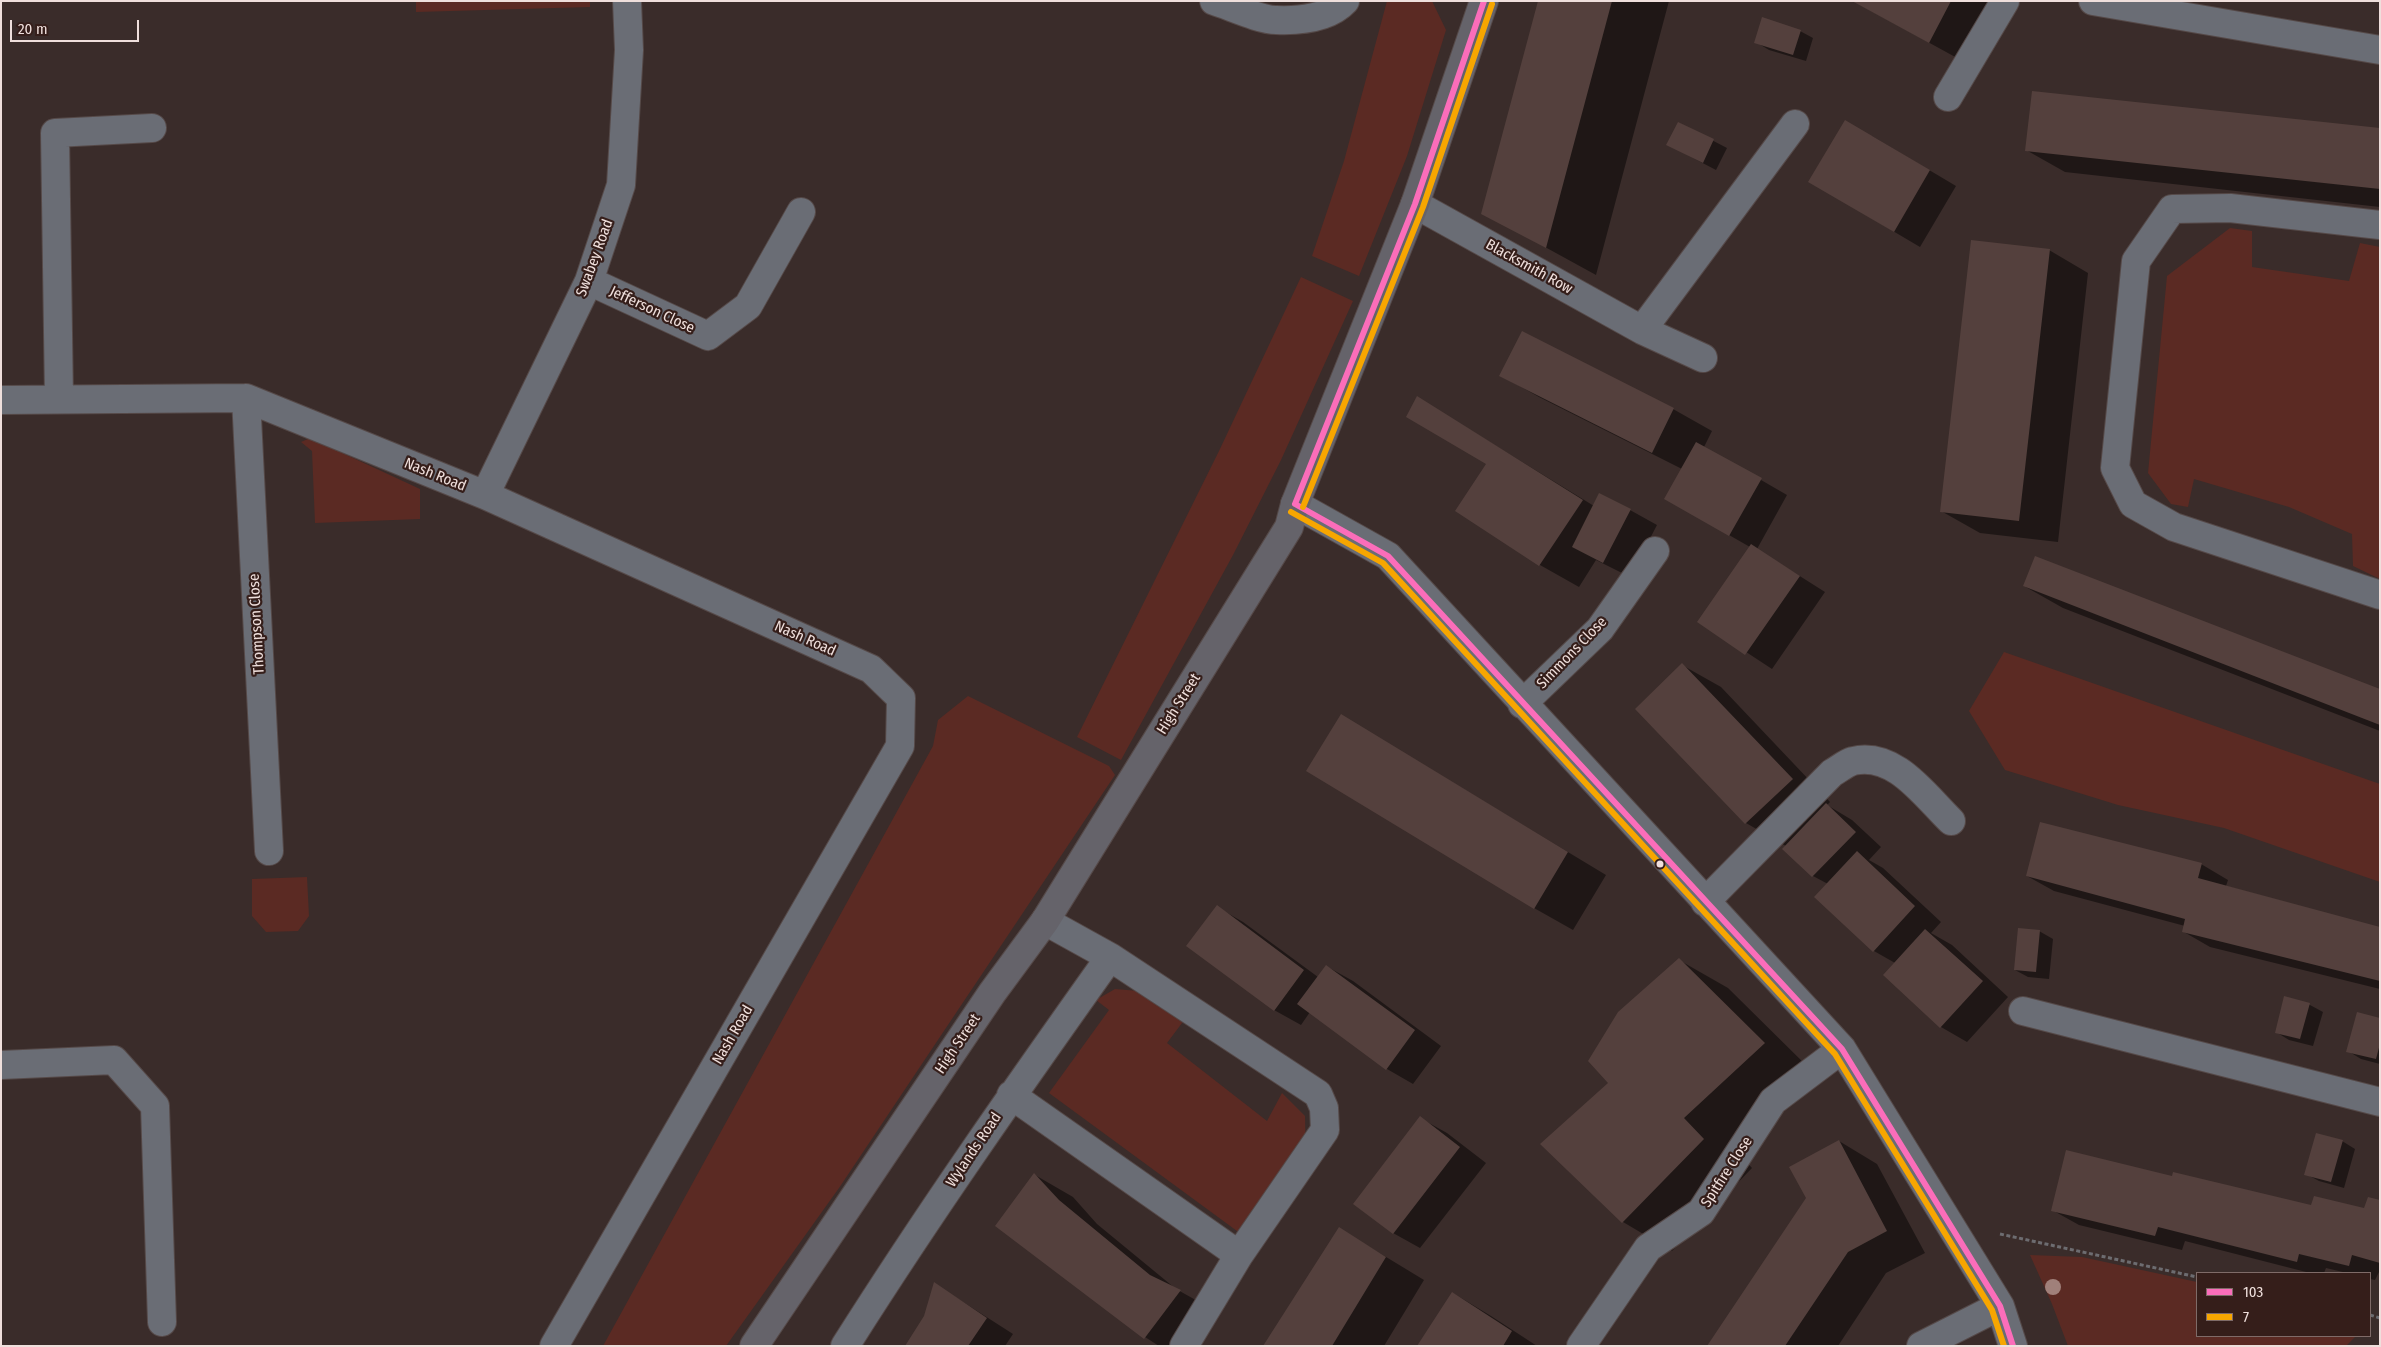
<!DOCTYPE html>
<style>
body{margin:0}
#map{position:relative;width:2381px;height:1347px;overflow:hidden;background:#3a2c2a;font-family:"Fira Sans Condensed",sans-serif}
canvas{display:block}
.frame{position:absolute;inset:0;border:2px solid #efdfdc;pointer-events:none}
.legend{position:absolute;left:2196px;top:1272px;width:175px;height:65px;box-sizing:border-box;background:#351e1a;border:1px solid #7f6b68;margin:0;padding:6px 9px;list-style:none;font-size:15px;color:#efdfdc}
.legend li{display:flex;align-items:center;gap:10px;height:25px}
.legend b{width:25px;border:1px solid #7f6b68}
.scale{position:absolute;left:10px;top:20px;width:129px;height:22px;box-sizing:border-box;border:2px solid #efdfdc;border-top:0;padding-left:6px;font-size:15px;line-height:18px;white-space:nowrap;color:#efdfdc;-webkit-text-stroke:4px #351e1a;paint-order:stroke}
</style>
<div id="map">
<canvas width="2381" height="1347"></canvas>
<div class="frame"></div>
<ul class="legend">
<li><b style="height:6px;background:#fb6dba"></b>103</li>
<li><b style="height:6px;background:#f7a600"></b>7</li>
</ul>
<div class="scale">20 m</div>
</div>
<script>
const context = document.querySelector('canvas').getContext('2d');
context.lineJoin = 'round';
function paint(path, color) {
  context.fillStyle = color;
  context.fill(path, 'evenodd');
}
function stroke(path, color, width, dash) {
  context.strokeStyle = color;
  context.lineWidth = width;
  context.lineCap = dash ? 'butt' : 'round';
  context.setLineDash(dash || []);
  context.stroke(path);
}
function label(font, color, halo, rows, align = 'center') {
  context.font = font + ' "Fira Sans Condensed",sans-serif';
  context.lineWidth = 4.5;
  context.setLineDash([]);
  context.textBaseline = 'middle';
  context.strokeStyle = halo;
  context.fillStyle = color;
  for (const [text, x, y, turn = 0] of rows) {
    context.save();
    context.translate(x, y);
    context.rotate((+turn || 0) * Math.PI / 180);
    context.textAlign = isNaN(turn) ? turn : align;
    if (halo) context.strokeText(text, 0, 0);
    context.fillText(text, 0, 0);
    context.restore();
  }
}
paint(new Path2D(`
 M 416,1 L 590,1 L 590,7 L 416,12 Z
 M 1387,1 L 1432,1 L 1446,30 L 1407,156 L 1359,276 L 1312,256 L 1344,161 Z
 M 2230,228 L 2252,231 L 2252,267 L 2349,281 L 2360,243 L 2380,247 L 2380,579 L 2353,566 L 2352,534 L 2289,507 L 2194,479 L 2188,507 L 2171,504 L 2148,473 L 2167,276 Z
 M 1301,277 L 1353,301 L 1281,460 L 1233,555 L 1121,760 L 1077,737 L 1219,451 Z
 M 310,438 L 420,489 L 420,519 L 315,523 L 312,451 L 301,442 Z
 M 2004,652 L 2380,784 L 2380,882 L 2224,828 L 2118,805 L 2005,770 L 1969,711 Z
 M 968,696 L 1109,766 L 1115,775 L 839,1188 L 726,1346 L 603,1346 L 933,746 L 938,720 Z
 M 307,877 L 309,916 L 298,931 L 266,932 L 252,916 L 252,879 Z
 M 1115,989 L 1139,991 L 1185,1019 L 1167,1043 L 1267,1121 L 1282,1093 L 1305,1116 L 1306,1162 L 1262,1225 L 1237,1231 L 1049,1093 L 1109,1010 L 1096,1000 Z
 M 2030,1255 L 2082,1257 L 2197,1282 L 2197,1336 L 2356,1336 L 2346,1346 L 2068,1346 L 2052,1304 Z`), '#5b2a23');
paint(new Path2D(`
 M 1539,1 L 1669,1 L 1596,275 L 1483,213 Z
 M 1853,1 L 2002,1 L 1968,64 Z
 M 1800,31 L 1813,38 L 1806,61 L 1769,50 L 1756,42 Z
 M 1679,123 L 1727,148 L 1716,170 L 1668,145 Z
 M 2380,129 L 2380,207 L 2065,172 L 2026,150 Z
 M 1872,136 L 1956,186 L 1920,247 L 1810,182 Z
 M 2049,250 L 2088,273 L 2058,542 L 1980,533 L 1941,511 Z
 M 1500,375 L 1673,409 L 1712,431 L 1704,447 L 1787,495 L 1757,549 L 1825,592 L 1772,669 L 1699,621 L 1750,547 L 1666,499 L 1682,469 L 1539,397 Z
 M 1418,398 L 1594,506 L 1630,510 L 1657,525 L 1630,577 L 1596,560 L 1579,587 L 1540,565 L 1457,510 L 1488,464 Z
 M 2024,586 L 2380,690 L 2380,731 L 2063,608 Z
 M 1682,665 L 1721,687 L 1830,802 L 1827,805 L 1852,820 L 1881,847 L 1869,860 L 1883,868 L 1941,922 L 1931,933 L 1952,945 L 2008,997 L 1967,1042 L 1941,1027 L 1895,963 L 1874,951 L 1828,884 L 1813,876 L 1786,846 L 1746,823 L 1636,709 Z
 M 1379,738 L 1606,875 L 1573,930 L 1534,908 Z
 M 2201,864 L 2228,880 L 2226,886 L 2380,928 L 2380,989 L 2210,947 L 2184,932 L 2185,926 L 2054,891 L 2027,876 Z
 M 1217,907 L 1243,922 L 1318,977 L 1326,966 L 1353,981 L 1441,1046 L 1413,1084 L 1387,1069 L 1310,1012 L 1301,1025 L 1274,1010 Z
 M 2039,931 L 2053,939 L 2049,979 L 2028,977 L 2015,970 Z
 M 1679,960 L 1728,988 L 1813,1072 L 1732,1147 L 1752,1168 L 1672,1251 L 1623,1222 L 1542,1144 L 1609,1083 Z
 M 2285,998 L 2310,1005 L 2323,1012 L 2313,1046 L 2289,1040 L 2276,1032 Z
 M 2380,1019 L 2380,1064 L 2361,1059 L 2348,1051 Z
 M 1420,1118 L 1447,1133 L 1486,1163 L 1420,1248 L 1393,1233 Z
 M 1839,1141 L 1877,1164 L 1925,1253 L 1886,1273 L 1838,1346 L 1709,1346 L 1807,1198 Z
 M 2342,1141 L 2355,1149 L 2344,1188 L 2319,1181 L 2306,1174 Z
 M 1035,1175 L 1073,1197 L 1097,1224 L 1176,1289 L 1219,1313 L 1194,1346 L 1159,1346 L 1145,1337 Z
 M 2173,1178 L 2312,1207 L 2365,1209 L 2380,1201 L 2380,1270 L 2375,1280 L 2370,1279 L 2370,1273 L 2347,1273 L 2326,1268 L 2324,1273 L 2310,1273 L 2185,1241 L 2182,1250 L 2079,1225 L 2052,1210 Z
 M 1340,1229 L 1424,1280 L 1384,1346 L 1265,1346 Z
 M 935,1284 L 1013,1334 L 1005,1346 L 906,1346 L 926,1317 Z
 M 1453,1293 L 1491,1316 L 1537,1346 L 1418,1346 Z`), '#0007');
paint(new Path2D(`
 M 1538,1 L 1612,1 L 1546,248 L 1481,214 Z
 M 1852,1 L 1951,1 L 1929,43 Z
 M 1762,17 L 1801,30 L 1793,55 L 1754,43 Z
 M 2032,91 L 2380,128 L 2380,189 L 2025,151 Z
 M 1845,120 L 1930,170 L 1894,232 L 1808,182 Z
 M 1678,122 L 1714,139 L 1703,163 L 1666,145 Z
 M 1971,240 L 2050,249 L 2019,521 L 1940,512 Z
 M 1522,331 L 1674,408 L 1652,453 L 1499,376 Z
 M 1417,396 L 1583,500 L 1539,566 L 1455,511 L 1486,464 L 1406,417 Z
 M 1696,442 L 1762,478 L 1729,536 L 1664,499 Z
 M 1599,493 L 1631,509 L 1603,563 L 1572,547 Z
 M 1751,544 L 1800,576 L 1745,655 L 1697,622 Z
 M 2035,556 L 2380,689 L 2380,725 L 2023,586 Z
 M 1682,663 L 1793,779 L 1745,824 L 1635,709 Z
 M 1341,714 L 1568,852 L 1534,909 L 1306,771 Z
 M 1826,803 L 1856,832 L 1812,877 L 1782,849 Z
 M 2040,822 L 2202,863 L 2198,878 L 2380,927 L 2380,981 L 2182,932 L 2185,919 L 2026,876 Z
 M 1857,851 L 1915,906 L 1873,952 L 1814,897 Z
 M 1217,905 L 1304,970 L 1274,1011 L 1186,946 Z
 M 2018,928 L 2040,930 L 2036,972 L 2014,970 Z
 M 1925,929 L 1983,981 L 1940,1028 L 1883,975 Z
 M 1679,958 L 1765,1043 L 1684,1118 L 1704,1139 L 1622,1223 L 1540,1144 L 1608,1083 L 1588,1061 L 1618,1012 Z
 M 1326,965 L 1415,1030 L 1386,1070 L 1297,1004 Z
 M 2284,996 L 2310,1003 L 2300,1039 L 2275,1033 Z
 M 2357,1012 L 2380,1018 L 2380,1044 L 2376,1059 L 2346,1052 Z
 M 1420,1116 L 1460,1147 L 1393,1234 L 1353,1204 Z
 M 2316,1133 L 2343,1140 L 2331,1182 L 2304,1175 Z
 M 1839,1140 L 1887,1231 L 1848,1252 L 1785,1346 L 1707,1346 L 1806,1198 L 1789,1167 Z
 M 2066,1150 L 2172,1176 L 2173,1172 L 2311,1205 L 2314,1196 L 2364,1208 L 2368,1197 L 2380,1200 L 2380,1263 L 2352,1255 L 2349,1266 L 2299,1254 L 2297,1262 L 2158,1227 L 2155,1236 L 2051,1211 Z
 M 1034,1173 L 1059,1200 L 1150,1275 L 1181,1290 L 1144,1339 L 995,1226 Z
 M 1339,1227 L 1386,1257 L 1332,1346 L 1263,1346 Z
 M 934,1282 L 987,1318 L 968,1346 L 905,1346 L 924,1316 Z
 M 1452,1292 L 1512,1331 L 1503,1346 L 1417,1346 Z`), '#54403d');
const minor = new Path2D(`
 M 1214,1 C 1230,6 1260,20 1276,20 C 1299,21 1329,18 1345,1
 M 2093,1 L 2380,50
 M 1948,97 L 2005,1
 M 1415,204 L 1642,330 L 1703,358
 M 2380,225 L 2230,208 L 2172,209 L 2136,261 L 2115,468 L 2133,504 L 2174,527 L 2380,595
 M 589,281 L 708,336 L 748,306 L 801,212
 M 1642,330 L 1795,124
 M 246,398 L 269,851
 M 59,399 L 55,133 L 152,128
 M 1,400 L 246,398 L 485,495 L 871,669 L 901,698 L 900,746 L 554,1346
 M 485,495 L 589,281 L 621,185 L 629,50 L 627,1
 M 1295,504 L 1388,556 L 1842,1049 L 2000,1306 L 2013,1346
 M 1522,704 L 1600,629 L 1655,551
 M 1705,902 L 1832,773 C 1839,769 1846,763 1853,761 C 1895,751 1925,796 1951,821
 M 1045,921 L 1110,957 L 1318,1094 L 1324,1108 L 1325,1130 L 1239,1255 L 1184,1346
 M 2023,1011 L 2380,1102
 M 1,1065 L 114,1060 L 155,1106 L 162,1322
 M 1011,1095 L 1239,1255
 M 845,1346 C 929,1213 1019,1085 1110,957
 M 1581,1346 L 1648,1248 L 1701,1212 L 1773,1101 L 1842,1049
 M 1921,1346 L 2000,1306`);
const major = new Path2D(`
 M 754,1346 L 992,993 L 1045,921 L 1289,527 L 1295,504 L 1415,204 L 1484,1`);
stroke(minor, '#554948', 30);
stroke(major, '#554948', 30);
stroke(new Path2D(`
 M 2000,1234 L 2197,1277
 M 2370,1315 L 2380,1318`), '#6d6c70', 3, [4, 2.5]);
stroke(minor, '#6a6d75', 28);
stroke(major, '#65636a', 28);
stroke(new Path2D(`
 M 1295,504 L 1388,556 L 1842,1049 L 2000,1306 L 2013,1346
 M 1295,504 L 1415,204 L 1484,1`), '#fb6dba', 6);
stroke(new Path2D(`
 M 1303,507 L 1423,207 L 1492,4
 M 1291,512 L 1383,563 L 1835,1054 L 1992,1310 L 2004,1346`), '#f7a600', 6);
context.fillStyle = '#a0807a';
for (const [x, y] of [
 [2053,1287]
]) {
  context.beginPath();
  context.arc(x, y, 8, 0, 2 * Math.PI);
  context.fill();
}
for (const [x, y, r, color] of [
 [1660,864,4.5,"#efdfdc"]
]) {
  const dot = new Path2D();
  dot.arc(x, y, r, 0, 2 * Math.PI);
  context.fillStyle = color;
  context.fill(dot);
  stroke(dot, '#351e1a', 2);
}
label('15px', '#efdfdc', '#351e1a', [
 ["Swabey Road",595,258,-70],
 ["Blacksmith Row",1529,267,29],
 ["Jefferson Close",652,310,25],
 ["Nash Road",435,475,22],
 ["Thompson Close",257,624,-93],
 ["Nash Road",805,639,24],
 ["Simmons Close",1572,653,-46],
 ["High Street",1179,704,-58],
 ["Nash Road",733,1035,-60],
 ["High Street",958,1044,-56],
 ["Wylands Road",974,1150,-56],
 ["Spitfire Close",1727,1172,-57]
]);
</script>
